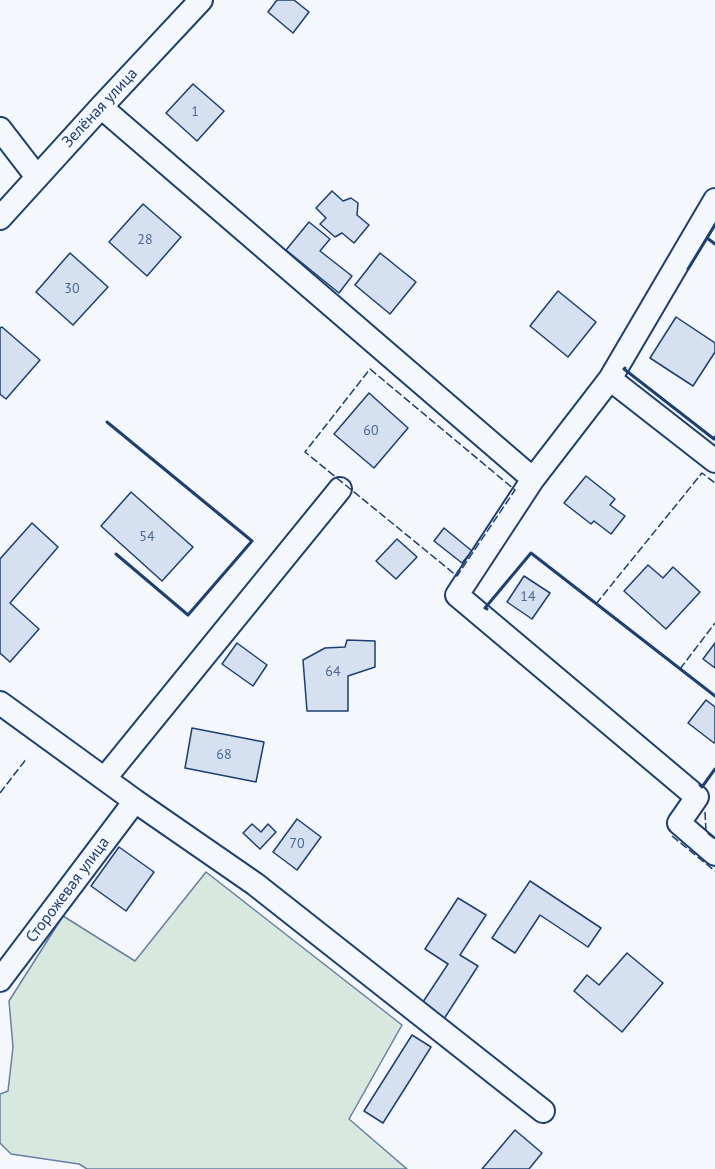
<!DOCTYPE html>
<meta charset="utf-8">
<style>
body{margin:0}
canvas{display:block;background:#f4f7fb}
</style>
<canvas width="715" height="1169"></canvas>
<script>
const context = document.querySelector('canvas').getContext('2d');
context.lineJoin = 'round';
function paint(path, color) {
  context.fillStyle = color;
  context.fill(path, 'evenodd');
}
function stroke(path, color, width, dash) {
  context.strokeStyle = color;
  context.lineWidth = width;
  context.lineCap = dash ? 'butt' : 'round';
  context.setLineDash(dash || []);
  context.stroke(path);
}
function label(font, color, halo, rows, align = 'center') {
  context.font = font + ' "PT Sans",sans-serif';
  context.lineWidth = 4.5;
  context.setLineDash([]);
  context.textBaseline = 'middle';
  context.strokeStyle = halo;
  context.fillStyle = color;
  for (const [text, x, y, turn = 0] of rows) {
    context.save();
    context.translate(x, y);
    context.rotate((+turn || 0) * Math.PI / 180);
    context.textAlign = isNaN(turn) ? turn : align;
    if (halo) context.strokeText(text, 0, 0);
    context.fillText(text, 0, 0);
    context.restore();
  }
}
const green = new Path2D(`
 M 206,872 L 402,1025 L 349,1119 L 407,1169 L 87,1169 L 79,1164 L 11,1154 L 0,1143 L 0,1094 L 8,1091 L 13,1047 L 9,1001 L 63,916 L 135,961 Z`);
paint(green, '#d7e8df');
stroke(green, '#687fa3', 1.5);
const building = new Path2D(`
 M 277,0 L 294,0 L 309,12 L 293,33 L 268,12 Z
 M 193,84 L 224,111 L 197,141 L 166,113 Z
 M 332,191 L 343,201 L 351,198 L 358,203 L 357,215 L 369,225 L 354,243 L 342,233 L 335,237 L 320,224 L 326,218 L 316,208 Z
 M 143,204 L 181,237 L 147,276 L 109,242 Z
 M 309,222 L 330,239 L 320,251 L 352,276 L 339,293 L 286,250 Z
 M 70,253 L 108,287 L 73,325 L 36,292 Z
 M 380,253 L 416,282 L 390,314 L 355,285 Z
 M 558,291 L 596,322 L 568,357 L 530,326 Z
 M 676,317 L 715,343 L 715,352 L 693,386 L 650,358 Z
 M 2,327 L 40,360 L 6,399 L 0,394 L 0,328 Z
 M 369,393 L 408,428 L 374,468 L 334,434 Z
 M 586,476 L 615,499 L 610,505 L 625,516 L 611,534 L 594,521 L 591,524 L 564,503 Z
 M 131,492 L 193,547 L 162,581 L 101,526 Z
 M 32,523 L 58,547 L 10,603 L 39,629 L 10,662 L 0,653 L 0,559 Z
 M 444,528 L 472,551 L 462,563 L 434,541 Z
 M 397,539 L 417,557 L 396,579 L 376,561 Z
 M 648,565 L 663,578 L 673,567 L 700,592 L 666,629 L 624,591 Z
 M 524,576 L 550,593 L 532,619 L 507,602 Z
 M 347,640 L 375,641 L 375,667 L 348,676 L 348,711 L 307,711 L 303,660 L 325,648 L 345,647 Z
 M 237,643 L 267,665 L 253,686 L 222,664 Z
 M 715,643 L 715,668 L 703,659 Z
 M 706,700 L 715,707 L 715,742 L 714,743 L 688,723 Z
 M 192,728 L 264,742 L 256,782 L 185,768 Z
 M 297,819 L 321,837 L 297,870 L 273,852 Z
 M 252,824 L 261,832 L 268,824 L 276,832 L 260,849 L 243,833 Z
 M 119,847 L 154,872 L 126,911 L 91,886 Z
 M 530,881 L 601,928 L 588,947 L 540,915 L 515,953 L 492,938 Z
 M 458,898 L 486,915 L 460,955 L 478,966 L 442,1022 L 419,1008 L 448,964 L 425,949 Z
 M 627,953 L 663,983 L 622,1032 L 574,991 L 587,975 L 599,985 Z
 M 412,1035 L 431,1047 L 383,1123 L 364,1111 Z
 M 515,1130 L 542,1153 L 529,1169 L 482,1169 Z`);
paint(building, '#d5e0f0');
stroke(building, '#1d3f73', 1.5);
const minor = new Path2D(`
 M 101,107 L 533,479
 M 0,129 L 37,177
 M 715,200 L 610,379 L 533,479 L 457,595 L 697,797 L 679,823 L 715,854
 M 0,218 L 101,107 L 201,0
 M 610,379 L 715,461
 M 0,703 L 135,801 L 255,884 L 543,1111
 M 105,778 L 340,489
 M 0,980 L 135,801`);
stroke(minor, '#1d3f73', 26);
stroke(minor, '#f4f7fb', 22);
stroke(new Path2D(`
 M 370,369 L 515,490 L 457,576 L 305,452 Z
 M 596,604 L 702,473 L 715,483
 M 680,669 L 715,623
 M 0,793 L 27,758
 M 705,812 L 706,832 L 715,839
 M 672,836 L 715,871`), '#1d3f73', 1.5, [8, 3]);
stroke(new Path2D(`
 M 707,238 L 715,244
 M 688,269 L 715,225
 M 625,368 L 624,369 L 714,439 L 715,437
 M 107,422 L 252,541 L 188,615 L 116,554
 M 487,609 L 485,608 L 531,553 L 715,696
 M 700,785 L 702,787 L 715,769`), '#1d3f73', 3);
label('14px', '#4b6792', null, [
 ["1",195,112],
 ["28",145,240],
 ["30",72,289],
 ["60",371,431],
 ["54",147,537],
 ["14",528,597],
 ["64",333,672],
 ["68",224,755],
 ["70",297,844]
]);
label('16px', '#1d3f73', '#f4f7fb', [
 ["Зелёная улица",100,108,-47],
 ["Сторожевая улица",68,890,-53]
]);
</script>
